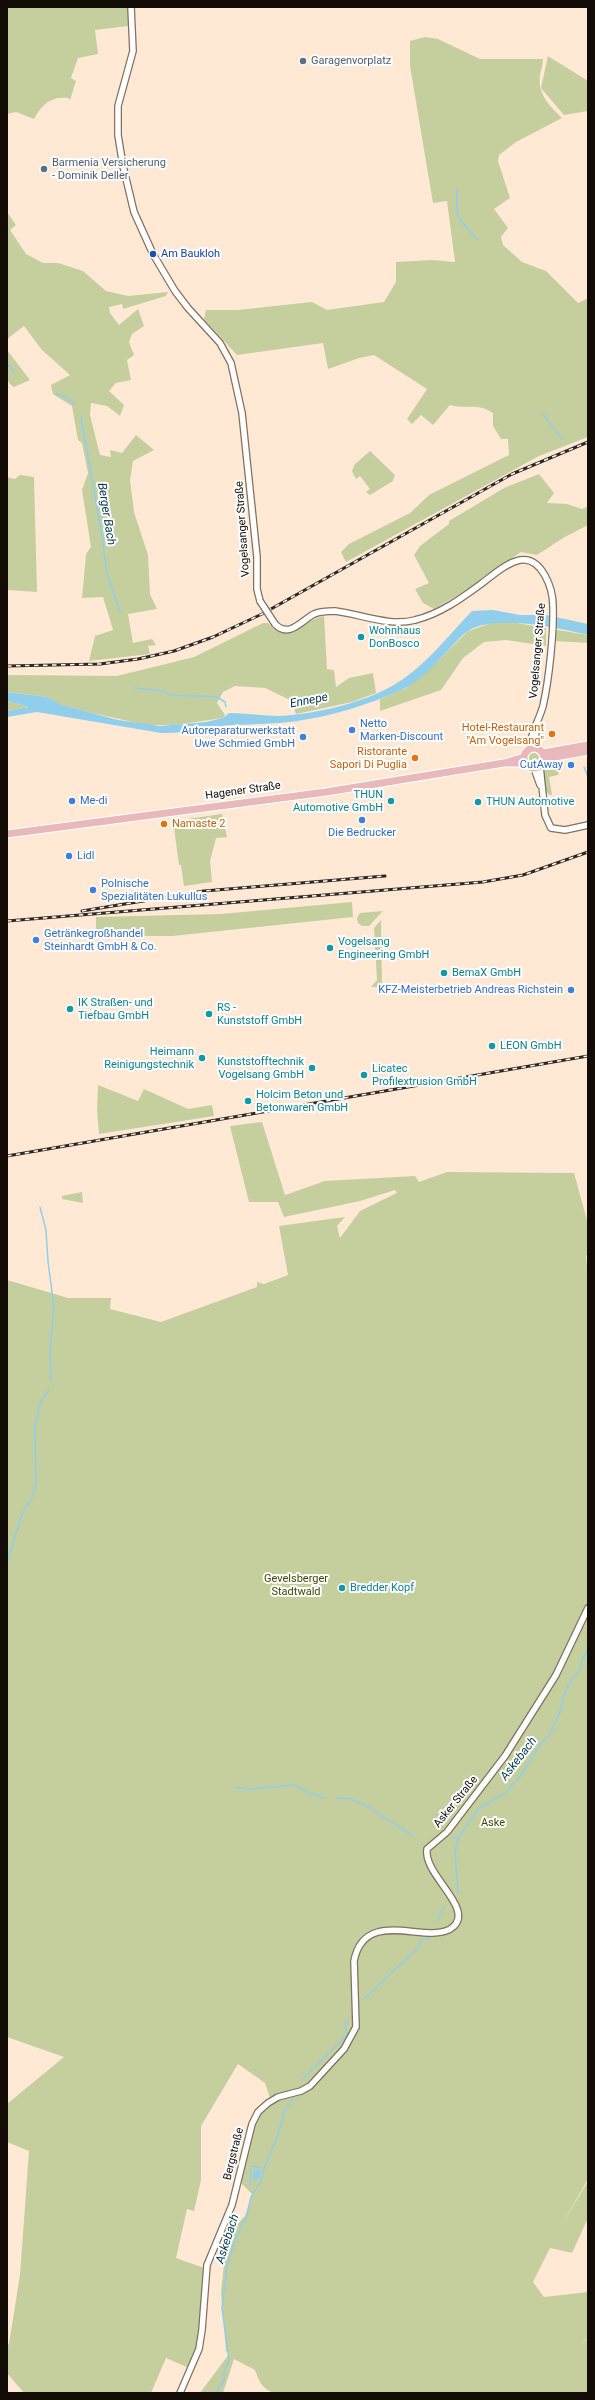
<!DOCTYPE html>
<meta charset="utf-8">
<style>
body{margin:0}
#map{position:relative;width:595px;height:2400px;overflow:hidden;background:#ffe9d5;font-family:Roboto,sans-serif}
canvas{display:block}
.frame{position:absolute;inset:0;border:8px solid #130c06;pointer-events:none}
</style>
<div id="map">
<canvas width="595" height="2400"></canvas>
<div class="frame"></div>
</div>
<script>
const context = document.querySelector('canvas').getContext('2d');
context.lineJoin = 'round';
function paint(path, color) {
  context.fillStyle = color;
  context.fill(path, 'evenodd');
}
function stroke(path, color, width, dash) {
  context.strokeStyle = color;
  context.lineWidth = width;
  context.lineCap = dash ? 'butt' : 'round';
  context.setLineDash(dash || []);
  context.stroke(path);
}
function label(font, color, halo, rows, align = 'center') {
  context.font = font + ' Roboto,sans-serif';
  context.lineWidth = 4;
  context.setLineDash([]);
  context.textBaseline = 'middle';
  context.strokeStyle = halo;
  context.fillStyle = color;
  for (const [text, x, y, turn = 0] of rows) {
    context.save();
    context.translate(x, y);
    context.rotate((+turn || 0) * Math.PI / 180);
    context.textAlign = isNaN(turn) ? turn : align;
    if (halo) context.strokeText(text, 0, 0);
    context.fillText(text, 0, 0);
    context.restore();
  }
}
paint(new Path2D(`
 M 7,7 L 129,7 L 128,26 L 95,30 L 98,54 L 78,58 L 71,78 L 76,81 L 70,100 L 68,98 C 51,96 42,104 34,119 L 16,112 L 7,114 Z
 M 425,37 L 438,39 L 480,59 L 543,59 C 543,65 541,70 540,75 C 537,94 550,106 562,118 L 516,142 L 499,155 L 498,161 L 510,198 L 494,209 L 508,228 L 501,237 L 503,245 L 522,262 L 546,271 L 578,303 L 588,298 L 588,437 L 539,456 L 346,562 L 341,552 L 349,544 L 410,513 L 429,495 L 509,455 L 508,439 L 501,439 L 493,426 L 493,413 C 476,402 468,410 450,405 L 433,425 L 421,415 L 412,424 L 407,419 L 427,389 L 374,355 L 359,358 L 328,369 L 323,343 L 237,355 L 204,319 L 206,310 L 238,310 L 312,302 L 327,310 L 384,302 L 396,282 L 396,262 L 432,260 L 455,262 L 447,201 L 433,203 L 410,66 L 410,41 Z
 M 548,56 L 588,81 L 588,111 L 564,115 L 541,88 Z
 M 7,212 L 16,225 L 10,230 L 26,254 L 43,263 L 58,263 L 83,271 L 106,291 L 128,296 L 168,292 L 166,296 L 123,309 L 122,304 L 109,307 L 110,313 L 119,325 L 138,309 L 144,326 L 132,334 L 129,342 L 134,355 L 127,360 L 131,380 L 116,383 L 109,391 L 124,405 L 120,416 L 107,406 L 91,403 L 90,415 L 100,455 L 111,457 L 110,450 L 122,453 L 136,435 L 154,450 L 133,461 L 130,480 L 134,512 L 148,555 L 150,594 L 157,609 L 128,614 L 133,643 L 152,639 L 156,645 L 148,646 L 150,654 L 89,661 L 95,636 L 113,630 L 103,597 L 82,598 L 86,554 L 91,547 L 82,490 L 88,473 L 82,443 L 78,440 L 72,406 L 53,394 L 51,385 L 70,375 L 42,350 L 24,326 L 7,339 Z
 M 7,350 L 30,380 L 14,387 C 3,382 7,361 7,350 Z
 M 370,451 L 395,475 L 393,481 L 370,495 L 366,492 L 370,489 L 360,476 L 356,479 L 352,471 L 355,464 Z
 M 539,474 L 554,493 L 547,503 L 567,504 L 582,509 L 588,506 L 588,525 L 563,538 L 537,555 L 521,552 L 465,591 L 434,609 L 423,603 L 415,589 L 429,583 L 414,555 L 420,546 L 449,524 L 449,521 L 504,488 Z
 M 20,475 L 34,477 L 37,592 L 7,590 L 7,477 L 15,479 Z
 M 324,616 L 327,669 L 334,670 L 336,687 L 349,678 L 373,673 L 376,693 L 352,702 L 296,714 L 292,701 L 265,688 L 235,686 L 223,692 L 217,703 L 225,715 L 223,718 L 174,725 L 146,725 L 88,712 L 62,705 L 48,697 L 7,692 L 7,675 L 117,676 L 194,657 L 263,623 L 268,623 C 290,646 302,620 324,616 Z
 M 505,621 L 546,628 L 546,646 L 506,640 L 484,642 L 463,658 L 441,690 L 380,711 L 380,699 L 406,688 L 439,660 L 468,631 L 494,622 Z
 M 558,630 L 588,635 L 588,643 L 554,641 L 555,632 Z
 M 7,701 L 29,707 L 7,711 Z
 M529 758a5 5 0 1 1 10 0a5 5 0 1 1-10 0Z
 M 560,766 L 558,775 L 549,777 L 552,795 L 550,795 L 546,792 L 544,771 L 546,769 Z
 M 222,814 L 227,837 L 216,838 L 210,861 L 212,882 L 184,886 L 181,865 L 179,865 L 173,821 Z
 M 352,902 L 353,917 L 172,936 L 143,936 L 96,929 L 96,917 L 221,914 Z
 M 383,911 L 369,926 L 362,926 L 358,923 L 357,918 L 360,913 Z
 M 381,920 L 382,987 L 371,987 L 377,980 L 374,928 Z
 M 98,1085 L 138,1101 L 144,1089 L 188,1109 L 212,1105 L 214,1116 L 99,1134 L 97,1110 Z
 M 262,1122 L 285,1195 L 325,1181 L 415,1176 L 419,1182 L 447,1172 L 574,1173 L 588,1224 L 588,1253 L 586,1256 L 588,1276 L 588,2179 L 560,2228 L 588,2181 L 588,2218 L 572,2253 L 550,2248 L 533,2282 L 544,2297 L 588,2292 L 588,2338 L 580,2345 L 588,2339 L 588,2393 L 274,2393 C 262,2389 259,2381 255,2370 L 234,2359 L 223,2393 L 200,2393 L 229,2354 L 226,2351 L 221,2292 L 224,2264 L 232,2230 L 245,2216 L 252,2194 L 238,2180 L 254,2125 L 270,2098 L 265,2083 L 238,2064 L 201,2126 L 201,2180 L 194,2211 L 187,2209 L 176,2258 L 204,2268 C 203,2303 203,2335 189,2368 L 166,2358 L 151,2393 L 24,2393 L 7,2373 L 7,2345 L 9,2344 L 20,2275 L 29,2151 L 7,2142 L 7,2104 L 64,2057 L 7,2037 L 7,1280 L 68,1298 L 111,1298 L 110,1309 L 161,1322 L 257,1287 L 257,1282 L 264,1284 L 288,1275 L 279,1226 L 345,1217 L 337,1226 L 340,1238 L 360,1211 L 397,1193 L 395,1190 L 360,1201 L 284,1217 L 278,1202 L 249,1202 L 230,1126 Z
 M 82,1192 L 83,1203 L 62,1199 L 62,1196 Z`), '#c4cf9d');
paint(new Path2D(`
 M 493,610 L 520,615 L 546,615 L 588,624 L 588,635 C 559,628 488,612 464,634 C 444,653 425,680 399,691 C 367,705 332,716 297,721 C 276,724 255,724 233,725 C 209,726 186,734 161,733 L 37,712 L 7,717 L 7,711 L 29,707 L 7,701 L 7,692 L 48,697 L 62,705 L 118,720 L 160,726 L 206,722 L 223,718 L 229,713 C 246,713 263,716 280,716 C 316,714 367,702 397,683 C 425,666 449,635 472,611 Z
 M 255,2169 L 261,2171 L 260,2177 L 254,2181 L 253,2174 Z`), '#90ceeb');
stroke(new Path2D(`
 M 457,188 L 457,212 L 460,220 L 478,240
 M 7,363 L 14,372
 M 56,394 L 66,397 L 74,404
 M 543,414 L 562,439
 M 81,417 L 102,536 L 107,574 L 120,612
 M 135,688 L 164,691 L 171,695 L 217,697 L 225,702 L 226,707
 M 584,767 L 588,777
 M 40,1207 L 46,1230 L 48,1261 L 54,1308 L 50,1349 L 51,1380
 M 7,1562 L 22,1515 L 33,1495 L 36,1484 L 35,1426 L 41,1401 L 49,1390
 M 235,1787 L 248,1789 L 295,1785 L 310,1794 L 325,1798
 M 337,1798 C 359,1794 394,1827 414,1836
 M 452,1838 L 458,1837
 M 458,1893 L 455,1852 L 459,1837 L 478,1809 L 505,1793 L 521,1775 L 542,1742 L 549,1736 L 560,1712 L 565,1692 L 573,1677 L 580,1671 L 582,1660 L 588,1650
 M 437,1921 L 444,1906
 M 364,1999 L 419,1947 L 421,1940 L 430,1938
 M 302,2080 L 347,2035 L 345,2024 L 348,2020
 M 250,2185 L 251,2166 L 264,2168
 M 216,2393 L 224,2380 L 224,2372 L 229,2360 L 222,2308 L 227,2266 L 235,2240 L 247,2215 L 251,2197 L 261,2182 L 264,2168 L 276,2141 L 285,2110 L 294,2097`), '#90ceeb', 1.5);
const tertiary = new Path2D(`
 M 131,7 L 133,51 L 118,106 L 118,135 L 123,166 L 134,212 L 153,254 L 175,291 L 188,308 L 220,343 L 231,363 L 242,413 L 257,557 L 257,589 L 260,601
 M 275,624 C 289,639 302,620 314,614 C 321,611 328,611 335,611 C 360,614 390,627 415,620 C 440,614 462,598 481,584 C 493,575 506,563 520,560 C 542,556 553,589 553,606 C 554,632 549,680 543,706 C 539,721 530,733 530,748
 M 535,728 L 537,748
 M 540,766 L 545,815 L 551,828 L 565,830 L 588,825
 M 534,768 L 540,785
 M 180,2393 L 199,2349 L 202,2330 L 207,2265 L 232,2205 L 252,2124 L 258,2112 L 268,2103 L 278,2097 L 301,2091 L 310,2086 L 344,2049 L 356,2027 L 354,1961 C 365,1905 430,1947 453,1927 C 475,1908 423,1875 427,1849 L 447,1832 L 505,1756 L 556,1675 L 588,1608`);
const primary = new Path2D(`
 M524 758a10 10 0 1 1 20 0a10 10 0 1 1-20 0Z
 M 543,753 L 588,745
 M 544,759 L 588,751
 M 504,763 L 525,763
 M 7,834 L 326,792 L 504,763 L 524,757`);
stroke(tertiary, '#83705e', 8);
stroke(primary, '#fff', 9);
stroke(tertiary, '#fff', 5.5);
stroke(primary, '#e8b8bb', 7);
const rail = new Path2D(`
 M 7,666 L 100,664 L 138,659 L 174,651 L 213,637 L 262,614 L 512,474 L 588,442
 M 82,911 L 204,891 L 385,876
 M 7,921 L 483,882 L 523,875 L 588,852
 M 7,1156 L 588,1056`);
stroke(rail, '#2f261f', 3);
stroke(rail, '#fff', 1.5, [4.5]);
const tertiaryBridge = new Path2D(`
 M 260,601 L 275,624`);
stroke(tertiaryBridge, '#83705e', 8, []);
stroke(tertiaryBridge, '#fff', 5.5);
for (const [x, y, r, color] of [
 [303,61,4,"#5c6f8a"],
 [44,169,4,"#5c6f8a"],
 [153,254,4,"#1a4fb4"],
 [361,637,4,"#0f9aa8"],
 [352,730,4,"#3f7fe0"],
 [552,734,4,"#e8710a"],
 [303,737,4,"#3f7fe0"],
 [415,758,4,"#e8710a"],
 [571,765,4,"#3f7fe0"],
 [72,801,4,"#3f7fe0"],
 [391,801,4,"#0f9aa8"],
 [478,802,4,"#0f9aa8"],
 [362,820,4,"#3f7fe0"],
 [164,824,4,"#e8710a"],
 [69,856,4,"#3f7fe0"],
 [93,890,4,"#3f7fe0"],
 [36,940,4,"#3f7fe0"],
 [330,948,4,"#0f9aa8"],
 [444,973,4,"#0f9aa8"],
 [571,990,4,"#3f7fe0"],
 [70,1009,4,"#0f9aa8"],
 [209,1014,4,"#0f9aa8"],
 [492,1046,4,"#0f9aa8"],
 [202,1058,4,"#0f9aa8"],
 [312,1068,4,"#0f9aa8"],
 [364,1075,4,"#0f9aa8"],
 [248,1101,4,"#0f9aa8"],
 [342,1588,4,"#0f9aa8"]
]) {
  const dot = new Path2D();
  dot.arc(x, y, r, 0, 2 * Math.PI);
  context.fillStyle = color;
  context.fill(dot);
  stroke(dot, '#fff', 1.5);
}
label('11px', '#4e5e75', '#fff', [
 ["Garagenvorplatz",311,61],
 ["Barmenia Versicherung",52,163],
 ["- Dominik Deller",52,176]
], 'left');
label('11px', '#164399', '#fff', [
 ["Am Baukloh",161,254]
], 'left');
label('11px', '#130c06', '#fff', [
 ["Vogelsanger Straße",243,529,-94],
 ["Vogelsanger Straße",538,651,-85],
 ["Hagener Straße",243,791,-8],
 ["Asker Straße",456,1802,-51],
 ["Bergstraße",234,2154,-76]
]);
label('11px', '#0d838f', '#fff', [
 ["Wohnhaus",369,631],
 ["DonBosco",369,644],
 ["THUN",383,795,"right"],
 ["Automotive GmbH",383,808,"right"],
 ["THUN Automotive",486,802],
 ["Vogelsang",338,942],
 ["Engineering GmbH",338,955],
 ["BemaX GmbH",452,973],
 ["IK Straßen- und",78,1003],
 ["Tiefbau GmbH",78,1016],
 ["RS -",217,1008],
 ["Kunststoff GmbH",217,1021],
 ["LEON GmbH",500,1046],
 ["Heimann",194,1052,"right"],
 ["Reinigungstechnik",194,1065,"right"],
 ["Kunststofftechnik",304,1062,"right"],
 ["Vogelsang GmbH",304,1075,"right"],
 ["Licatec",372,1069],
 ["Profilextrusion GmbH",372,1082],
 ["Holcim Beton und",256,1095],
 ["Betonwaren GmbH",256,1108],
 ["Bredder Kopf",350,1588]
], 'left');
label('11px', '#366cbe', '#fff', [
 ["Netto",360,724],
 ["Marken-Discount",360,737],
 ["Autoreparaturwerkstatt",295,731,"right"],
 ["Uwe Schmied GmbH",295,744,"right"],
 ["CutAway",563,765,"right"],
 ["Me-di",80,801],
 ["Die Bedrucker",362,833,"center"],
 ["Lidl",77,856],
 ["Polnische",101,884],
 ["Spezialitäten Lukullus",101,897],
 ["Getränkegroßhandel",44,934],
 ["Steinhardt GmbH & Co.",44,947],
 ["KFZ-Meisterbetrieb Andreas Richstein",563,990,"right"]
], 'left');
label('11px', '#c56008', '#fff', [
 ["Hotel-Restaurant",544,728],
 ["\"Am Vogelsang\"",544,741],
 ["Ristorante",407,752],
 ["Sapori Di Puglia",407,765],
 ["Namaste 2",172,824,"left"]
], 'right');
label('11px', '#3d4703', '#fff', [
 ["Gevelsberger",296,1579],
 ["Stadtwald",296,1592],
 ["Aske",493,1823]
]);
label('italic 12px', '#00384c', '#fff', [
 ["Berger Bach",106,514,81],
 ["Ennepe",309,701,-11],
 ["Askebach",519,1759,-52],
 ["Askebach",228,2239,-72]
]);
</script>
